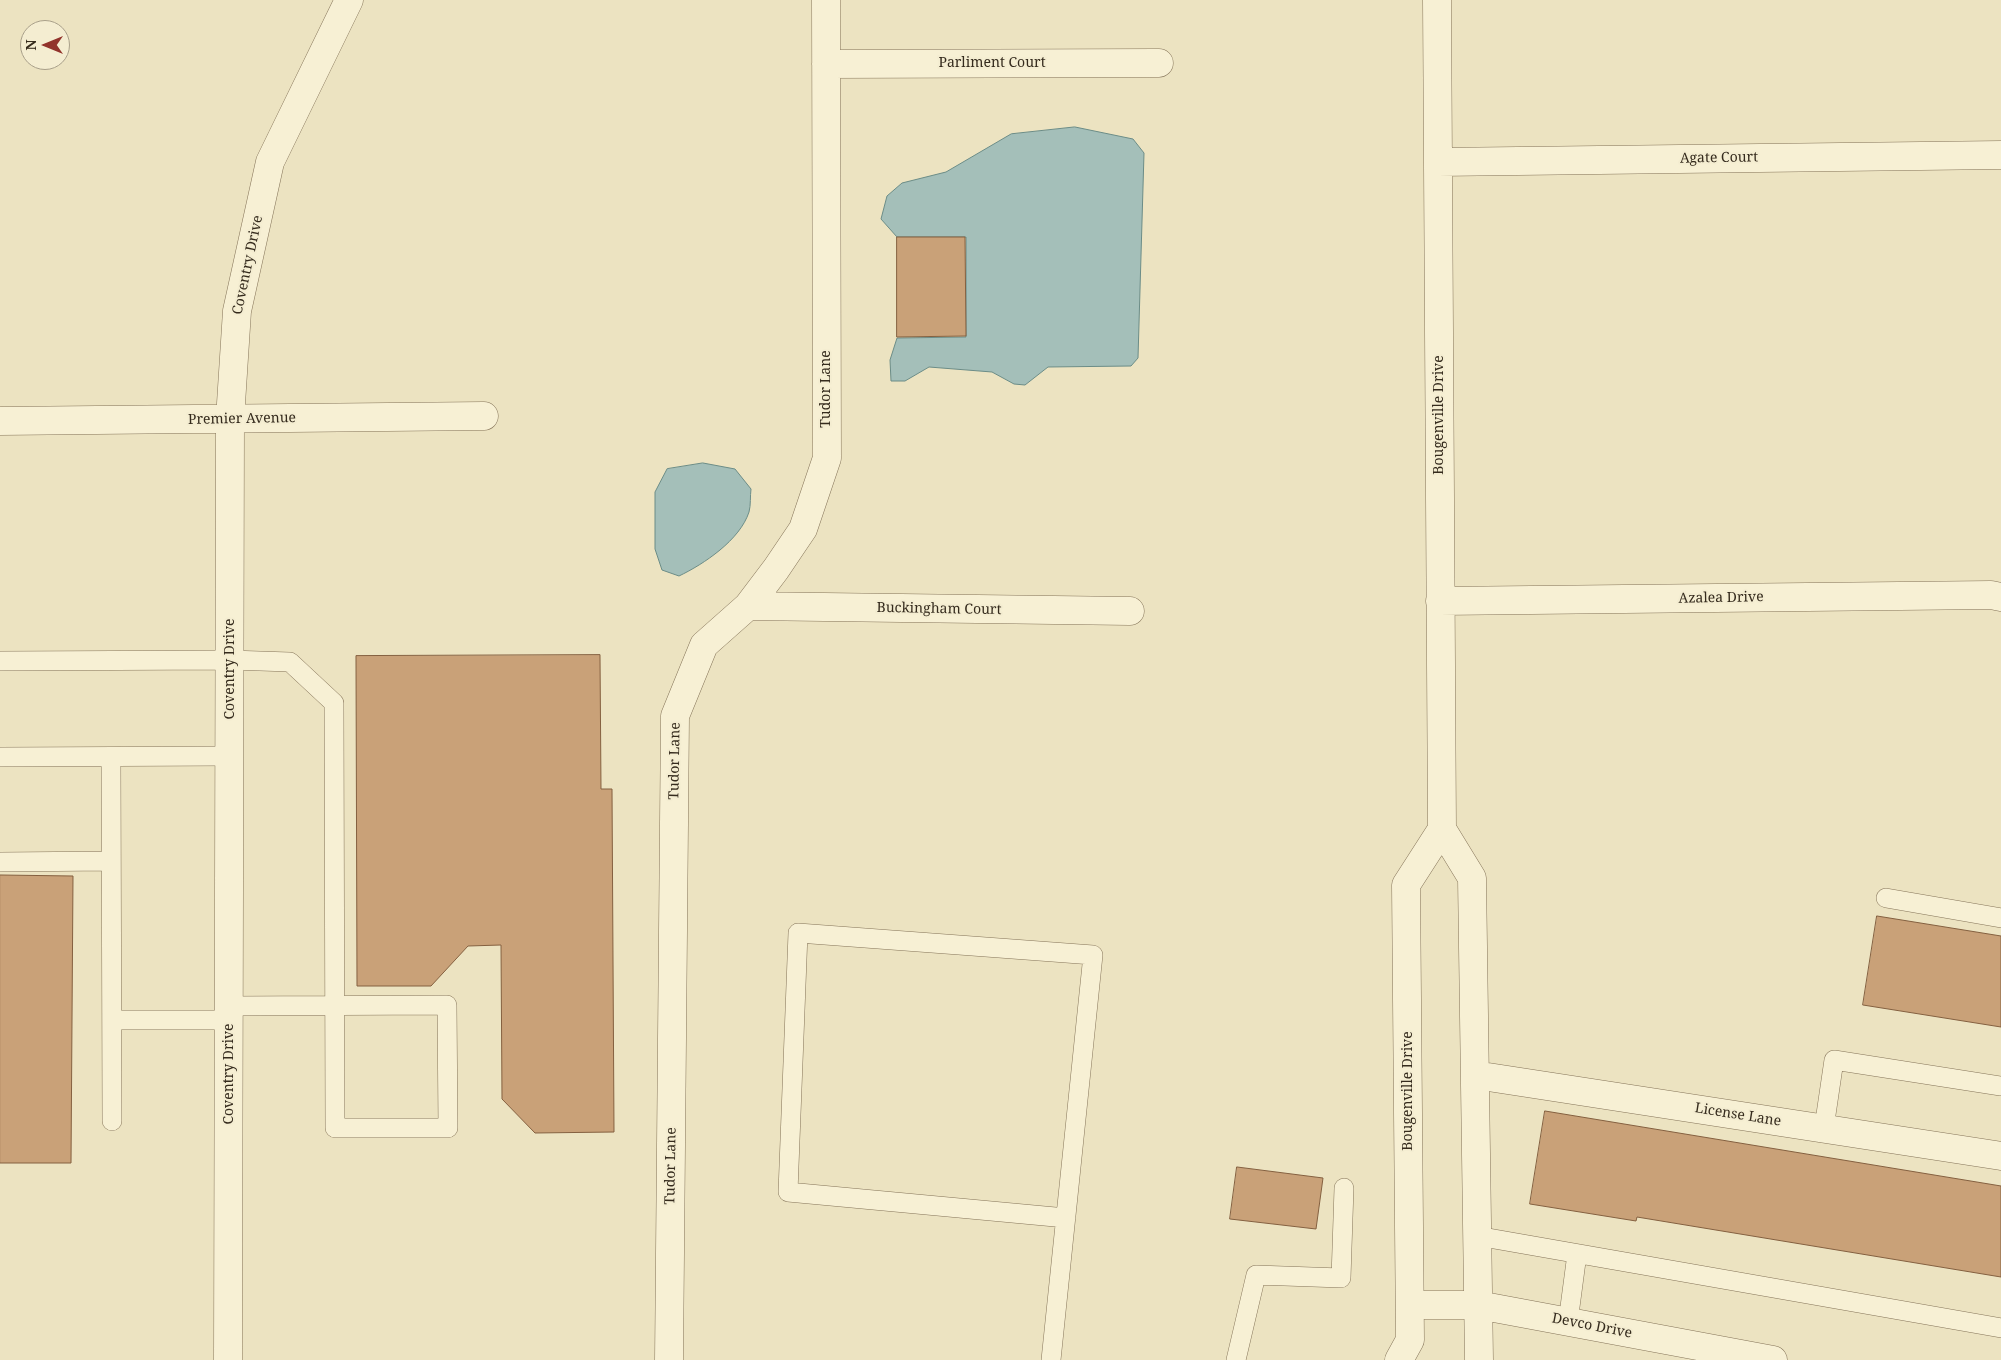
<!DOCTYPE html>
<style>
body{margin:0}
#map{position:relative;width:2001px;height:1360px;overflow:hidden;background:#ece3c1;font-family:"Noto Serif",serif}
canvas{display:block}
.north{position:absolute;left:20px;top:20px;width:50px;height:50px;box-sizing:border-box;background:#f4edd1;border:1px solid #a89f89;border-radius:50%;rotate:270deg;font-size:14px;font-weight:700;line-height:20px;text-align:center;color:#352b1d}
.north::after{content:'';display:block;margin:auto;width:18px;height:22px;background:#92332b;clip-path:polygon(50% 0,100% 100%,50% 72%,0 100%)}
</style>
<div id="map">
<canvas width="2001" height="1360"></canvas>
<div class="north">N</div>
</div>
<script>
const context = document.querySelector('canvas').getContext('2d');
context.lineJoin = 'round';
function paint(path, color) {
  context.fillStyle = color;
  context.fill(path, 'evenodd');
}
function stroke(path, color, width, dash) {
  context.strokeStyle = color;
  context.lineWidth = width;
  context.lineCap = dash ? 'butt' : 'round';
  context.setLineDash(dash || []);
  context.stroke(path);
}
function label(font, color, halo, rows, align = 'center') {
  context.font = font + ' "Noto Serif",serif';
  context.lineWidth = 4;
  context.setLineDash([]);
  context.textBaseline = 'middle';
  context.strokeStyle = halo;
  context.fillStyle = color;
  for (const [text, x, y, turn = 0] of rows) {
    context.save();
    context.translate(x, y);
    context.rotate((+turn || 0) * Math.PI / 180);
    context.textAlign = isNaN(turn) ? turn : align;
    if (halo) context.strokeText(text, 0, 0);
    context.fillText(text, 0, 0);
    context.restore();
  }
}
const water = new Path2D(`
 M 1075,127 L 1133,139 L 1144,153 L 1138,358 L 1131,366 L 1048,367 L 1025,385 L 1014,384 L 992,372 L 929,367 L 905,381 L 891,381 L 890,360 L 897,338 L 966,337 L 966,237 L 897,237 L 881,219 L 887,196 L 902,183 L 946,172 L 1011,134 Z
 M 703,463 L 735,469 L 751,489 C 750,496 751,505 749,512 C 740,540 704,564 679,576 L 662,570 L 655,549 L 655,492 L 667,469 Z`);
paint(water, '#a4bfb9');
stroke(water, '#6b8c87', 1);
const building = new Path2D(`
 M 897,237 L 965,237 L 966,336 L 897,337 Z
 M 600,655 L 601,789 L 612,789 L 614,1132 L 535,1133 L 502,1099 L 501,945 L 468,946 L 431,986 L 357,986 L 356,656 Z
 M 0,875 L 73,876 L 71,1163 L 0,1163 Z
 M 1877,916 L 2001,936 L 2001,1027 L 1863,1005 Z
 M 1545,1111 L 2001,1186 L 2001,1277 L 1637,1217 L 1636,1221 L 1530,1204 Z
 M 1237,1167 L 1323,1178 L 1316,1229 L 1230,1219 Z`);
paint(building, '#c9a178');
stroke(building, '#846040', 1);
const lane = new Path2D(`
 M 0,661 L 230,660 L 290,662 L 334,703 L 335,1128 L 448,1128 L 447,1005 L 229,1006
 M 0,757 L 230,756
 M 111,757 L 112,1121
 M 0,862 L 111,861
 M 1886,898 L 2001,918
 M 112,1020 L 229,1020
 M 1824,1128 L 1834,1060 L 2001,1086
 M 1477,1236 L 2001,1328
 M 1568,1322 L 1577,1254
 M 1051,1360 L 1093,955 L 798,933 L 788,1192 L 1066,1218
 M 1236,1360 L 1256,1275 L 1341,1278 L 1344,1188`);
const street = new Path2D(`
 M 1437,0 L 1442,829
 M 826,64 L 1159,63
 M 1438,162 L 2001,155
 M 0,421 L 484,416
 M 1440,601 L 1991,595 L 2001,597
 M 748,606 L 1130,611
 M 1475,1075 L 2001,1156
 M 1410,1305 L 1478,1305 L 1773,1360
 M 228,1360 L 230,419 L 237,311 L 270,162 L 349,0
 M 669,1360 L 675,716 L 704,645 L 748,606 L 776,569 L 803,529 L 827,458 L 826,0
 M 1399,1360 L 1410,1340 L 1406,885 L 1442,829 L 1472,878 L 1479,1360`);
stroke(lane, '#857459', 20);
stroke(street, '#857459', 29);
stroke(lane, '#f7f0d4', 19);
stroke(street, '#f7f0d4', 28);
label('14px', '#352b1d', '#f4edd1', [
 ["Parliment Court",992,63],
 ["Agate Court",1719,158,-1],
 ["Coventry Drive",248,265,-78],
 ["Tudor Lane",826,389,-90],
 ["Bougenville Drive",1439,415,-90],
 ["Premier Avenue",242,419,-1],
 ["Azalea Drive",1721,598,-1],
 ["Buckingham Court",939,609,1],
 ["Coventry Drive",230,669,-90],
 ["Tudor Lane",675,761,-89],
 ["Coventry Drive",229,1074,-90],
 ["Bougenville Drive",1408,1091,-90],
 ["License Lane",1738,1115,9],
 ["Tudor Lane",671,1166,-89],
 ["Devco Drive",1592,1326,11]
]);
</script>
